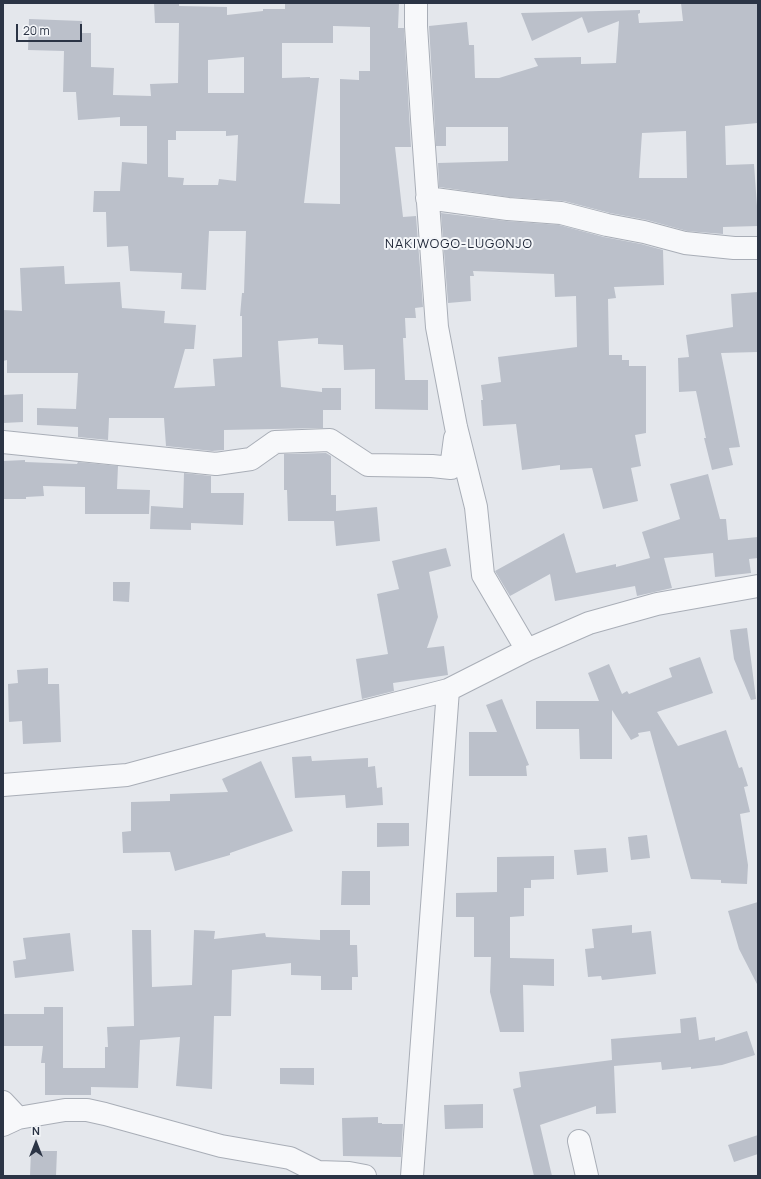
<!DOCTYPE html>
<style>
body{margin:0}
#map{position:relative;width:761px;height:1179px;overflow:hidden;background:#e4e7ec;font-family:Manrope,sans-serif}
canvas{display:block}
.frame{position:absolute;inset:0;border:4px solid #2b3445;pointer-events:none}
.north{position:absolute;left:16px;top:1123px;width:40px;height:40px;-webkit-text-stroke:3px #f4f6f9;paint-order:stroke;rotate:0deg;font-size:11px;font-weight:700;line-height:16px;text-align:center;color:#2b3445}
.north::after{content:'';display:block;margin:auto;width:14px;height:18px;background:#2b3445;clip-path:polygon(50% 0,100% 100%,50% 72%,0 100%)}
.scale{position:absolute;left:16px;top:24px;width:66px;height:18px;box-sizing:border-box;border:2px solid #2b3445;border-top:0;padding-left:5px;font-size:12px;line-height:14px;white-space:nowrap;color:#2b3445;-webkit-text-stroke:3px #f4f6f9;paint-order:stroke}
</style>
<div id="map">
<canvas width="761" height="1179"></canvas>
<div class="frame"></div>
<div class="north">N</div>
<div class="scale">20 m</div>
</div>
<script>
const context = document.querySelector('canvas').getContext('2d');
context.lineJoin = 'round';
function paint(path, color) {
  context.fillStyle = color;
  context.fill(path, 'evenodd');
}
function stroke(path, color, width, dash) {
  context.strokeStyle = color;
  context.lineWidth = width;
  context.lineCap = dash ? 'butt' : 'round';
  context.setLineDash(dash || []);
  context.stroke(path);
}
function label(font, color, halo, rows, align = 'center') {
  context.font = font + ' Manrope,sans-serif';
  context.lineWidth = 4;
  context.setLineDash([]);
  context.textBaseline = 'middle';
  context.strokeStyle = halo;
  context.fillStyle = color;
  for (const [text, x, y, turn = 0] of rows) {
    context.save();
    context.translate(x, y);
    context.rotate((+turn || 0) * Math.PI / 180);
    context.textAlign = isNaN(turn) ? turn : align;
    if (halo) context.strokeText(text, 0, 0);
    context.fillText(text, 0, 0);
    context.restore();
  }
}
paint(new Path2D(`
 M 154,3 L 179,3 L 179,6 L 227,7 L 227,15 L 263,11 L 263,9 L 285,9 L 285,3 L 399,3 L 398,28 L 404,28 L 411,147 L 395,147 L 403,217 L 416,216 L 423,307 L 415,308 L 416,318 L 405,318 L 406,338 L 403,338 L 405,380 L 428,380 L 428,410 L 375,409 L 375,369 L 344,370 L 343,345 L 318,344 L 318,338 L 278,341 L 281,387 L 322,392 L 322,388 L 341,388 L 341,410 L 323,410 L 323,428 L 224,430 L 224,450 L 212,451 L 166,446 L 164,418 L 109,418 L 108,440 L 78,437 L 78,427 L 37,425 L 37,408 L 76,409 L 78,373 L 7,373 L 7,360 L 3,361 L 3,310 L 22,311 L 20,268 L 64,266 L 65,284 L 120,282 L 122,308 L 165,311 L 164,323 L 196,325 L 194,349 L 185,349 L 174,388 L 215,386 L 213,359 L 242,357 L 242,316 L 240,316 L 242,293 L 244,293 L 246,231 L 209,231 L 206,290 L 181,289 L 182,273 L 130,271 L 128,246 L 107,247 L 106,212 L 93,212 L 94,191 L 120,191 L 122,162 L 147,164 L 147,126 L 120,126 L 120,117 L 78,120 L 76,92 L 63,92 L 64,51 L 28,50 L 29,19 L 82,21 L 82,33 L 91,33 L 91,67 L 114,68 L 113,95 L 151,96 L 150,84 L 178,83 L 179,23 L 155,23 ZM 333,26 L 370,27 L 370,71 L 359,71 L 359,80 L 340,79 L 340,204 L 304,203 L 319,78 L 310,78 L 310,77 L 282,78 L 282,43 L 333,43 ZM 244,57 L 244,93 L 208,93 L 208,60 ZM 176,131 L 226,131 L 226,136 L 238,135 L 236,181 L 219,179 L 218,185 L 183,185 L 184,178 L 168,177 L 168,140 L 176,140 Z
 M 681,3 L 758,3 L 758,123 L 725,126 L 726,165 L 754,164 L 757,206 L 758,206 L 758,226 L 723,227 L 723,234 L 687,231 L 647,220 L 610,213 L 564,201 L 509,197 L 439,187 L 438,163 L 508,161 L 508,127 L 446,127 L 446,146 L 436,146 L 429,26 L 467,22 L 469,45 L 474,45 L 475,78 L 499,78 L 538,66 L 534,58 L 581,57 L 581,64 L 616,63 L 619,21 L 588,33 L 582,17 L 532,41 L 521,13 L 640,10 L 640,13 L 638,14 L 639,23 L 683,21 ZM 686,131 L 687,178 L 639,178 L 642,133 Z
 M 441,213 L 506,221 L 559,225 L 604,237 L 641,244 L 663,250 L 664,285 L 614,287 L 616,298 L 608,299 L 609,355 L 622,355 L 622,360 L 629,360 L 629,366 L 646,366 L 646,433 L 635,435 L 641,466 L 631,468 L 638,501 L 603,509 L 592,468 L 560,470 L 560,465 L 522,470 L 516,424 L 483,426 L 481,400 L 483,400 L 481,385 L 501,382 L 498,357 L 577,347 L 576,296 L 555,297 L 554,274 L 473,271 L 474,276 L 470,276 L 471,301 L 448,303 Z
 M 758,292 L 758,352 L 721,353 L 740,447 L 729,448 L 733,465 L 712,470 L 704,438 L 706,438 L 696,391 L 679,392 L 678,358 L 689,357 L 686,335 L 733,327 L 731,294 Z
 M 23,394 L 23,422 L 3,423 L 3,395 Z
 M 326,453 L 331,456 L 331,495 L 336,495 L 336,511 L 377,507 L 380,541 L 336,546 L 334,521 L 288,521 L 287,490 L 284,490 L 284,454 Z
 M 25,460 L 25,462 L 77,464 L 78,462 L 118,466 L 117,489 L 150,490 L 149,514 L 85,514 L 85,487 L 43,486 L 44,496 L 26,497 L 26,499 L 3,499 L 3,461 Z
 M 184,473 L 211,476 L 211,493 L 244,493 L 243,525 L 191,523 L 191,530 L 150,529 L 151,506 L 183,508 Z
 M 708,474 L 720,519 L 726,519 L 728,540 L 758,537 L 758,558 L 749,559 L 751,573 L 715,577 L 713,553 L 664,558 L 672,588 L 637,596 L 635,586 L 555,601 L 550,574 L 510,596 L 495,571 L 564,533 L 576,573 L 616,564 L 616,567 L 650,558 L 642,532 L 680,519 L 670,484 Z
 M 446,548 L 451,566 L 429,572 L 438,617 L 427,648 L 444,646 L 448,675 L 393,683 L 394,691 L 362,699 L 356,659 L 388,654 L 377,594 L 399,589 L 392,561 Z
 M 113,582 L 130,582 L 129,602 L 113,601 Z
 M 747,628 L 756,699 L 751,700 L 734,659 L 730,630 Z
 M 700,657 L 713,693 L 657,712 L 678,746 L 726,730 L 739,768 L 742,767 L 748,786 L 744,787 L 750,812 L 740,814 L 748,865 L 747,884 L 721,883 L 721,880 L 691,879 L 650,731 L 638,733 L 639,736 L 631,740 L 612,710 L 612,759 L 580,759 L 579,729 L 536,729 L 536,701 L 599,701 L 588,673 L 609,664 L 622,694 L 627,691 L 629,694 L 672,677 L 669,668 Z
 M 48,668 L 48,684 L 59,684 L 61,742 L 23,744 L 22,721 L 9,722 L 8,684 L 18,683 L 17,670 Z
 M 502,699 L 529,765 L 526,766 L 527,776 L 469,776 L 469,732 L 497,732 L 486,705 Z
 M 311,756 L 312,761 L 368,758 L 368,767 L 375,766 L 377,788 L 382,787 L 383,805 L 346,808 L 345,795 L 295,798 L 292,757 Z
 M 261,761 L 293,831 L 230,853 L 230,855 L 175,871 L 170,852 L 123,853 L 122,832 L 131,831 L 131,802 L 170,801 L 170,794 L 228,792 L 222,779 Z
 M 377,823 L 409,823 L 409,846 L 377,847 Z
 M 647,835 L 650,858 L 631,860 L 628,837 Z
 M 606,848 L 608,872 L 577,875 L 574,850 Z
 M 554,856 L 554,879 L 531,880 L 531,888 L 524,888 L 524,916 L 510,917 L 510,958 L 554,959 L 554,986 L 523,985 L 524,1032 L 500,1032 L 490,992 L 491,957 L 474,957 L 474,917 L 456,917 L 456,893 L 497,892 L 497,857 Z
 M 342,871 L 370,871 L 370,905 L 341,905 Z
 M 758,902 L 758,986 L 739,949 L 728,911 Z
 M 632,925 L 632,933 L 651,931 L 656,974 L 602,980 L 601,976 L 588,977 L 585,949 L 594,948 L 592,929 Z
 M 132,930 L 151,930 L 152,987 L 192,985 L 194,930 L 215,931 L 214,939 L 265,933 L 266,937 L 320,940 L 320,930 L 350,930 L 350,945 L 357,945 L 358,977 L 352,977 L 352,990 L 321,990 L 321,976 L 291,975 L 291,963 L 232,970 L 231,1016 L 214,1016 L 212,1089 L 176,1086 L 180,1037 L 140,1040 L 138,1088 L 91,1087 L 91,1095 L 45,1095 L 45,1063 L 41,1063 L 43,1046 L 4,1046 L 4,1014 L 44,1014 L 44,1007 L 63,1007 L 63,1068 L 105,1068 L 105,1047 L 108,1047 L 107,1027 L 134,1026 Z
 M 70,933 L 74,971 L 15,978 L 13,961 L 26,959 L 23,938 Z
 M 696,1017 L 699,1040 L 715,1037 L 715,1041 L 747,1031 L 755,1055 L 722,1065 L 691,1069 L 691,1067 L 662,1070 L 661,1062 L 614,1066 L 616,1113 L 596,1114 L 596,1106 L 540,1125 L 552,1176 L 534,1176 L 513,1089 L 521,1087 L 519,1072 L 612,1060 L 611,1039 L 681,1033 L 680,1019 Z
 M 280,1068 L 314,1068 L 314,1085 L 280,1084 Z
 M 483,1104 L 483,1128 L 445,1129 L 444,1105 Z
 M 378,1117 L 378,1123 L 382,1123 L 382,1124 L 403,1124 L 401,1157 L 343,1156 L 342,1118 Z
 M 758,1135 L 758,1154 L 734,1162 L 728,1145 Z
 M 31,1151 L 57,1151 L 56,1176 L 30,1176 Z`), '#bbc0ca');
const minor = new Path2D(`
 M 416,3 L 416,26 L 422,119 L 437,327 L 456,427 L 476,507 L 483,575 L 527,650
 M 427,198 L 508,209 L 561,213 L 607,225 L 644,232 L 685,243 L 734,248 L 758,248
 M 3,442 L 216,464 L 251,459 L 275,442 L 330,440 L 368,465 L 432,466 L 451,468 L 455,438
 M 3,785 L 127,775 L 343,717 L 448,690 L 527,650 L 589,623 L 657,604 L 758,586
 M 3,1102 L 18,1118
 M 3,1125 L 18,1118 L 65,1110 L 87,1110 L 105,1114 L 221,1146 L 290,1158 L 318,1172 L 349,1173 L 365,1176
 M 579,1141 L 587,1176
 M 412,1176 L 448,690`);
stroke(minor, '#a9aeb7', 24);
stroke(minor, '#f7f8fa', 22);
context.letterSpacing = '1px';
label('13px', '#1d2536', '#f4f6f9', [
 ["NAKIWOGO-LUGONJO",459,244]
]);
context.letterSpacing = '0px';
</script>
